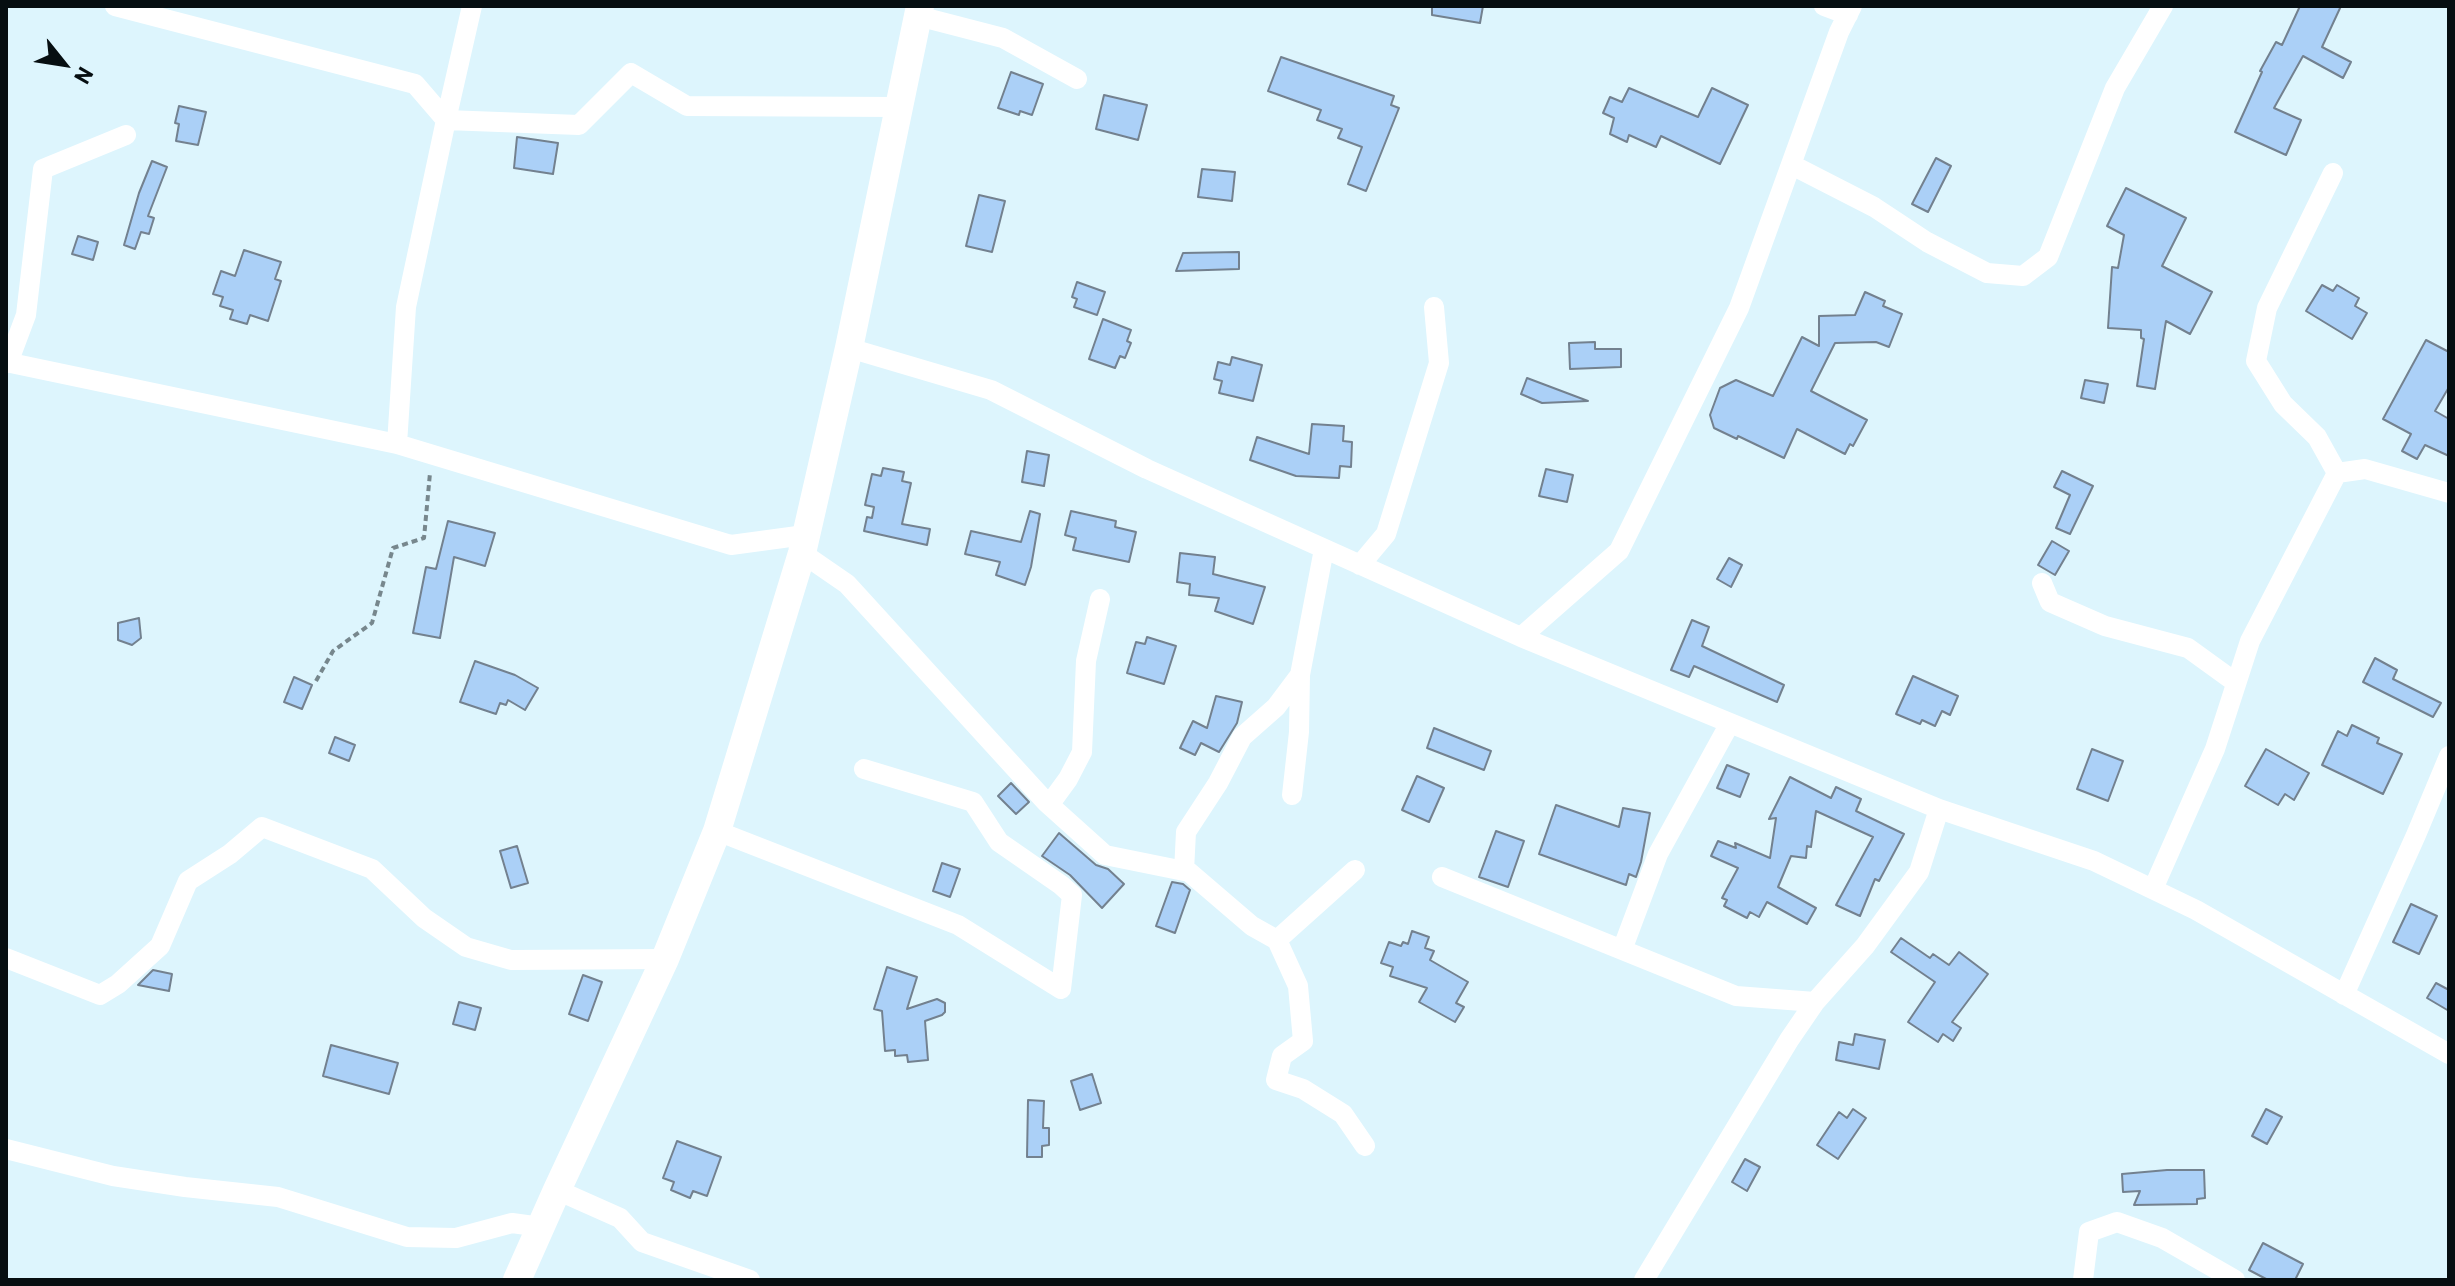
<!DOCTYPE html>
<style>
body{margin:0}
#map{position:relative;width:2455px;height:1286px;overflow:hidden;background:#ddf5fd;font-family:Barlow,sans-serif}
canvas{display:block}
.frame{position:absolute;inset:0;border:8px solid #060e11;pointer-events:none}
.north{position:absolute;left:24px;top:24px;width:80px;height:80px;-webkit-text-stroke:6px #ddf5fd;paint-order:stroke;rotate:120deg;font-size:22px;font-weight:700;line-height:32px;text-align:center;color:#060e11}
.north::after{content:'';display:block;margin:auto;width:28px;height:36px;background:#060e11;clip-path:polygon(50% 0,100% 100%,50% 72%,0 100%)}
</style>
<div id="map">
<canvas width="2455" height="1286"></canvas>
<div class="frame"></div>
<div class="north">N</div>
</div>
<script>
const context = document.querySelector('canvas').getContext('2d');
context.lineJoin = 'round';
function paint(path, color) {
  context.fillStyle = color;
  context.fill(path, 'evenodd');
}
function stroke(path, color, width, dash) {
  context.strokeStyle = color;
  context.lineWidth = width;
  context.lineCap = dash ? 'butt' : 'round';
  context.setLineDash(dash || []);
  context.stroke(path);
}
const building = new Path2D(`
 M 1432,6 L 1483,6 L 1480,23 L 1432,15 Z
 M 2300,6 L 2341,6 L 2322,47 L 2351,62 L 2343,78 L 2303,56 L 2274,108 L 2301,120 L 2286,155 L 2235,132 L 2262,72 L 2260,71 L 2276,42 L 2282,45 Z
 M 1281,57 L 1394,96 L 1391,105 L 1399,108 L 1366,191 L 1348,184 L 1362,147 L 1338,138 L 1342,129 L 1317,120 L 1321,110 L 1268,91 Z
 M 1011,72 L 1043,84 L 1032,115 L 1020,111 L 1019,115 L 998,108 Z
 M 1629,88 L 1698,117 L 1712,88 L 1748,105 L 1720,164 L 1661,136 L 1656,147 L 1629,135 L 1627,142 L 1610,134 L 1614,118 L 1603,113 L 1610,97 L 1622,102 Z
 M 1104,95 L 1147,105 L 1138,140 L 1096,129 Z
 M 179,106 L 206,112 L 198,145 L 176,141 L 179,124 L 175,123 Z
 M 517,137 L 558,143 L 553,174 L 514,168 Z
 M 1936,158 L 1951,166 L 1928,212 L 1912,204 Z
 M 152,161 L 167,167 L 148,216 L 154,218 L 149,234 L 141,232 L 135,249 L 124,245 L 139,193 Z
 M 1202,169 L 1235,172 L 1232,201 L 1198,197 Z
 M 2126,188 L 2186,218 L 2162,266 L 2212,292 L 2190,334 L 2166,321 L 2155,389 L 2137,386 L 2144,339 L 2141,338 L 2141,330 L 2108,328 L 2112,267 L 2118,268 L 2124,235 L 2107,226 Z
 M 979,195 L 1005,201 L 992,252 L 966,246 Z
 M 78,236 L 98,242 L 93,260 L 72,254 Z
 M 244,250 L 281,262 L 275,279 L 281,281 L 268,321 L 250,315 L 247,324 L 230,319 L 233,310 L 220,306 L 223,297 L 213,294 L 221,271 L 235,276 Z
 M 1239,252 L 1239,269 L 1176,271 L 1183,253 Z
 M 1077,282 L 1105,292 L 1097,315 L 1074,307 L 1077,299 L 1072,297 Z
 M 2322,285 L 2333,291 L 2337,285 L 2359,298 L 2355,306 L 2367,313 L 2352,339 L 2306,311 Z
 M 1865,292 L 1885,301 L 1883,306 L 1902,314 L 1889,347 L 1876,342 L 1835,343 L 1811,391 L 1867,420 L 1853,446 L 1850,444 L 1845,454 L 1797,429 L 1784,458 L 1738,436 L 1737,439 L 1714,428 L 1710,415 L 1720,388 L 1736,380 L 1773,396 L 1802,337 L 1819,346 L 1819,316 L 1855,315 Z
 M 1103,319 L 1131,330 L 1127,341 L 1131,343 L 1125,358 L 1120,356 L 1115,368 L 1089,359 Z
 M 2426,340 L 2449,352 L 2449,387 L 2435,411 L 2449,419 L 2449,456 L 2425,445 L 2417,459 L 2402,451 L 2411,434 L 2383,419 Z
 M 1595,342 L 1595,349 L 1621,349 L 1621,367 L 1570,369 L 1569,343 Z
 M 1232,357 L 1262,365 L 1253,401 L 1219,393 L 1222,381 L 1214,379 L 1218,362 L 1230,365 Z
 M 1527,378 L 1588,401 L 1542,403 L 1521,394 Z
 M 2085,380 L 2108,384 L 2104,403 L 2081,398 Z
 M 1312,424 L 1344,426 L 1343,441 L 1352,442 L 1351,467 L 1340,466 L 1339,478 L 1296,476 L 1250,460 L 1257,437 L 1309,454 Z
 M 1027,451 L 1049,455 L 1044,486 L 1022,482 Z
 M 883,468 L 904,472 L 902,481 L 911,483 L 902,524 L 930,529 L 927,545 L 864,531 L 867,517 L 872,518 L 874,507 L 865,505 L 872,474 L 881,476 Z
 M 1546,469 L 1573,475 L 1567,502 L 1539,496 Z
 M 2062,471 L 2093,486 L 2070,534 L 2056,528 L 2070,495 L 2054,487 Z
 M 1030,511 L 1040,514 L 1031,567 L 1025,585 L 996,575 L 1000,562 L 965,554 L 971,531 L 1021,542 Z
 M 1071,511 L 1116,521 L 1115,527 L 1136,532 L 1129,562 L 1073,550 L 1076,538 L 1065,535 Z
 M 448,521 L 495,533 L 485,566 L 454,557 L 440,638 L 413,633 L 426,567 L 436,569 Z
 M 2052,541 L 2069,551 L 2055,575 L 2038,565 Z
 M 1180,553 L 1215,557 L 1213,574 L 1265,587 L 1253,624 L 1215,611 L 1219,598 L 1189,595 L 1190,584 L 1177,582 Z
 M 1729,558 L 1742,565 L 1731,587 L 1717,579 Z
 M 139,618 L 141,638 L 132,645 L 118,640 L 118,623 Z
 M 1692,620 L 1709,627 L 1702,646 L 1784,685 L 1777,702 L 1694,666 L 1689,677 L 1671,670 Z
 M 1147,637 L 1176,646 L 1164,684 L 1127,673 L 1136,642 L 1145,644 Z
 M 2375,658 L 2397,670 L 2393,679 L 2441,703 L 2433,717 L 2363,682 Z
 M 475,661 L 515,675 L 538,688 L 525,710 L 508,700 L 506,705 L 500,703 L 496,714 L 460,702 Z
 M 1913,676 L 1958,696 L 1950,715 L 1942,711 L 1935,726 L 1922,720 L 1920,724 L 1896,714 Z
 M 294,677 L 312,685 L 302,709 L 284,702 Z
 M 1216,696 L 1242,702 L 1237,723 L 1219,752 L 1201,743 L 1195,755 L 1180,748 L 1193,721 L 1207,728 Z
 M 2352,725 L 2379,738 L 2377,743 L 2402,754 L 2383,794 L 2322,765 L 2338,731 L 2347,736 Z
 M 1434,728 L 1491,751 L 1484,770 L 1427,748 Z
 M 335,737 L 355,745 L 349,761 L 329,753 Z
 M 2092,749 L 2123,761 L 2108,801 L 2077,789 Z
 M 2266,749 L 2309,773 L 2294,800 L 2285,794 L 2278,805 L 2245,786 Z
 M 1727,765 L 1749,774 L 1740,797 L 1717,788 Z
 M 1417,776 L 1444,788 L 1429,822 L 1402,810 Z
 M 1790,777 L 1831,798 L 1836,787 L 1861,799 L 1856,811 L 1904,834 L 1879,881 L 1875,879 L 1860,916 L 1836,905 L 1873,837 L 1816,811 L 1811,847 L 1807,846 L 1806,858 L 1791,856 L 1778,887 L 1816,908 L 1807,924 L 1767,902 L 1759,917 L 1750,912 L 1747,918 L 1724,906 L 1727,900 L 1722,898 L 1738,868 L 1711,856 L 1718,841 L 1736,848 L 1735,843 L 1770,858 L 1776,818 L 1769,819 Z
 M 1011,783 L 1029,802 L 1016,814 L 998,796 Z
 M 1556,805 L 1619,827 L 1623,808 L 1650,813 L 1641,862 L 1636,877 L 1629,874 L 1626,885 L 1539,854 Z
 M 1496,831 L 1524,841 L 1508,887 L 1479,877 Z
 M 1059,833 L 1096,865 L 1108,869 L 1124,884 L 1102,908 L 1070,875 L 1042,856 Z
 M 517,846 L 528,883 L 511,888 L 500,851 Z
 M 942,863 L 960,869 L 950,897 L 933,891 Z
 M 1172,882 L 1183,884 L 1190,890 L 1175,933 L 1156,926 Z
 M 2411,904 L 2437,916 L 2419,954 L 2393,942 Z
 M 1412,931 L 1429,937 L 1425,948 L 1434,951 L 1430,960 L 1468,982 L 1456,1003 L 1464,1007 L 1455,1022 L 1419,1002 L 1427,988 L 1390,976 L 1393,967 L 1381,963 L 1389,942 L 1401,946 L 1403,942 L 1408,944 Z
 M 1901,938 L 1930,958 L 1933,954 L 1949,965 L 1959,952 L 1988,974 L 1952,1022 L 1961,1028 L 1953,1041 L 1943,1034 L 1938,1042 L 1908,1022 L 1935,982 L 1891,952 Z
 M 887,967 L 917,977 L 907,1009 L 937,999 L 945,1003 L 945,1012 L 942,1015 L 925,1021 L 928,1060 L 908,1062 L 907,1055 L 895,1056 L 895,1050 L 885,1051 L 882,1011 L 874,1009 Z
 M 153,970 L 172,974 L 169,991 L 138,985 Z
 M 583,975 L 602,982 L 588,1021 L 569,1014 Z
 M 2436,983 L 2449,990 L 2449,1011 L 2427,998 Z
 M 459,1002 L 481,1008 L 475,1030 L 453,1024 Z
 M 1855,1034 L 1885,1040 L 1879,1069 L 1836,1060 L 1839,1042 L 1853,1045 Z
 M 331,1045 L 398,1063 L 389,1094 L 323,1076 Z
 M 1092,1074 L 1101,1103 L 1080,1110 L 1071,1081 Z
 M 1028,1100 L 1044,1101 L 1043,1128 L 1049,1128 L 1049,1145 L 1042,1146 L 1042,1157 L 1027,1157 Z
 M 1853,1109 L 1866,1118 L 1838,1159 L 1817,1145 L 1839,1112 L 1847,1118 Z
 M 2266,1109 L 2282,1117 L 2267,1144 L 2252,1136 Z
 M 677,1141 L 721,1157 L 707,1196 L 693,1191 L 690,1198 L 671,1190 L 674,1182 L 663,1178 Z
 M 1745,1159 L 1760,1167 L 1747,1191 L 1732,1182 Z
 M 2167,1170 L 2204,1170 L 2205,1198 L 2197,1199 L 2197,1204 L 2134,1205 L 2140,1191 L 2123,1192 L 2122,1174 Z
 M 2263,1243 L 2303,1264 L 2295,1280 L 2268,1280 L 2249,1270 Z`);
paint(building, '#abd0f7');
stroke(building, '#73818f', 2);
stroke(new Path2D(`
 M 316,681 L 333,651 L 372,623 L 393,548 L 424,538 L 430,473`), '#77878d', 4, [6, 4]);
stroke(new Path2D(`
 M 115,6 L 415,84 L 446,120 L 406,307 L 397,444
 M 472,6 L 446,120 L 579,125 L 631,73 L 687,106 L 898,107
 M 1824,6 L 1848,15
 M 918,16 L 1003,38 L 1077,79
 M 1792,165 L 1874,207 L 1927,242 L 1987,273 L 2023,276 L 2048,257 L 2115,88 L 2163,6
 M 2333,173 L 2267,308 L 2256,361 L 2283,404 L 2317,437 L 2337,473 L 2365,469 L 2449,493
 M 849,348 L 991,390 L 1147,469 L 1521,637 L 1939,809 L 2094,861 L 2196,910 L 2449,1054
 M 6,362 L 397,444 L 731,545 L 805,535
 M 8,363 L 26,315 L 43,169 L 126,135
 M 802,553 L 847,584 L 1046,802 L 1105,855 L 1189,872 L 1252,926 L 1277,940 L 1355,870
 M 1360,565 L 1386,534 L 1439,363 L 1434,307
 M 2042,583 L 2050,602 L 2105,626 L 2188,648 L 2235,682
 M 1521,637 L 1619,551 L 1739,308 L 1839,32 L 1852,6
 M 1292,795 L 1299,732 L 1300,675 L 1324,549
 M 1049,805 L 1068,779 L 1082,752 L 1086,661 L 1100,599
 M 717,831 L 958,925 L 1061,989 L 1072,895 L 1061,885 L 999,842 L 973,802 L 864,769
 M 1184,871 L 1186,832 L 1218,783 L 1242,737 L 1276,707 L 1300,675
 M 1442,877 L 1736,996 L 1815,1002
 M 2153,889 L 2215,749 L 2250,641 L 2337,473
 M 1277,940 L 1298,986 L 1303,1041 L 1282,1056 L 1276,1080 L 1303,1089 L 1343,1114 L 1365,1146
 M 1622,950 L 1658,854 L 1730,723
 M 6,958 L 100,995 L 118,984 L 160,946 L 188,881 L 230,854 L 262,827 L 372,869 L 424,918 L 466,947 L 511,960 L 665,959
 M 2344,995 L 2416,835 L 2449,756
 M 6,1149 L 113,1176 L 185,1187 L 278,1197 L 407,1237 L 456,1238 L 512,1223 L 541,1227
 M 557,1190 L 620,1218 L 642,1242 L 750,1280
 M 1644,1280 L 1789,1040 L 1815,1002 L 1865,946 L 1919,872 L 1939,809
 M 2083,1280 L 2089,1232 L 2117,1222 L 2162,1238 L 2235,1280`), '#fff', 20);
stroke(new Path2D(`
 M 517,1280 L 557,1190 L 665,959 L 717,831 L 802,553 L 849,348 L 920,6`), '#fff', 28);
</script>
